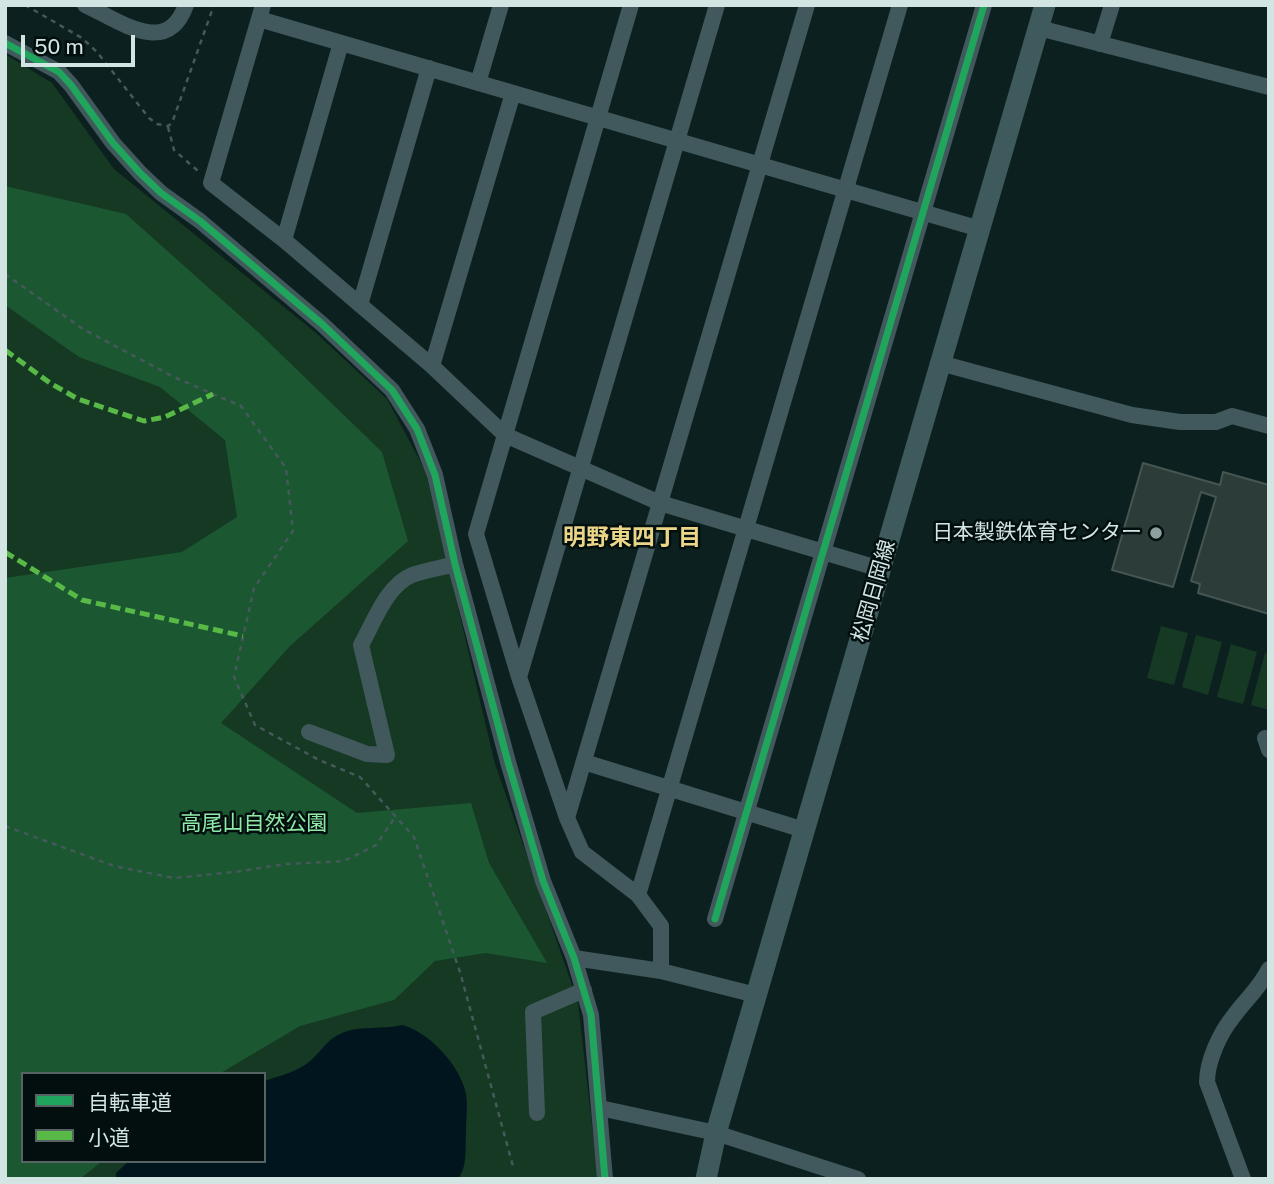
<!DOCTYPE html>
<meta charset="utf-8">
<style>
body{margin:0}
#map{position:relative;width:1274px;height:1184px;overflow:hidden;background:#0c211f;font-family:"Public Sans","Noto Sans JP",sans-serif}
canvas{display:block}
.frame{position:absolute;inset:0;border:7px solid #d2e5e3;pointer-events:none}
.legend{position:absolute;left:21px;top:1072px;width:245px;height:91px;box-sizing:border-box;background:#030f0e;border:2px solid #566563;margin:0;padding:9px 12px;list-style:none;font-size:21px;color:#d2e5e3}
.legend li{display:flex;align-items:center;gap:14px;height:35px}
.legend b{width:35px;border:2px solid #566563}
.scale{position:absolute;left:21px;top:35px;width:114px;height:32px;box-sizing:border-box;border:4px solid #d2e5e3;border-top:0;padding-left:9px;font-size:21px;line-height:24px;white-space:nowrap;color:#d2e5e3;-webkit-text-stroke:5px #030f0e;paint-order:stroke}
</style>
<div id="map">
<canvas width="1274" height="1184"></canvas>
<div class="frame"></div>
<ul class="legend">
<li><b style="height:9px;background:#20a55d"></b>自転車道</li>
<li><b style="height:9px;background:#58b947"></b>小道</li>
</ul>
<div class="scale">50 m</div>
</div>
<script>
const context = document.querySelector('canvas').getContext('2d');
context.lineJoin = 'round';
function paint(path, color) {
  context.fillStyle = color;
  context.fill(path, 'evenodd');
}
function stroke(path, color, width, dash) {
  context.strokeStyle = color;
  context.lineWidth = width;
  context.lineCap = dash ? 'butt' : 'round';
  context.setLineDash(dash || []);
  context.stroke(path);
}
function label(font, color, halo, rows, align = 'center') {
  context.font = font + ' "Public Sans","Noto Sans JP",sans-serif';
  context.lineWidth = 5;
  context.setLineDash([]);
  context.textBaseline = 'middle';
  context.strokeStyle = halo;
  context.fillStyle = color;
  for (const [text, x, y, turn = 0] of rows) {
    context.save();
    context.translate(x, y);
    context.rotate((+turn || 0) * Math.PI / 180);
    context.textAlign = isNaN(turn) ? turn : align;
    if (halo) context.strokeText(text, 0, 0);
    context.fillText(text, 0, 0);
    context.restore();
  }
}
paint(new Path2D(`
 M 5,54 L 52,83 L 114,169 L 316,333 L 387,399 L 426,472 L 495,764 L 578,1002 L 598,1179 L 5,1179 ZM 23,1074 L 264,1074 L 264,1161 L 23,1161 Z
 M 1161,626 L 1188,633 L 1174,685 L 1147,678 Z
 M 1196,635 L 1222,642 L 1208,695 L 1182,687 Z
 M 1231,644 L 1257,652 L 1243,704 L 1217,697 Z
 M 1265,653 L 1269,654 L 1269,710 L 1251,705 Z`), '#153922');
paint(new Path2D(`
 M 5,186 L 126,214 L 258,332 L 382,452 L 408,541 L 290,646 L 221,723 L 357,813 L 471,803 L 489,863 L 547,963 L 486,953 L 435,961 L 394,1000 L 300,1026 L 219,1074 L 23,1074 L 23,1161 L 102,1161 L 80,1179 L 5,1179 L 5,578 L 182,552 L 237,517 L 225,440 L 160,387 L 79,357 L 5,305 Z`), '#1b5832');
paint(new Path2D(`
 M 402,1025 C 428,1031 461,1066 466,1094 C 468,1106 466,1119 466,1132 C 465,1147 468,1166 458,1179 L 116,1179 L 116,1173 L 129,1161 L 264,1161 L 264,1081 C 279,1076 298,1072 310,1061 C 322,1051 327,1039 342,1033 C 361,1025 383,1030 402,1025 Z`), '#01151f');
const building = new Path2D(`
 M 1143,463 L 1220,485 L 1223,472 L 1269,485 L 1269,614 L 1198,593 L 1200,584 L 1191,581 L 1216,497 L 1201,492 L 1173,587 L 1112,570 Z`);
paint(building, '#2c3c39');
stroke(building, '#465552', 2);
stroke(new Path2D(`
 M 25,5 L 82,38 L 97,52 L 149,118 L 157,124 L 168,126 L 172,123 L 214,5
 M 168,127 L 174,150 L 198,171
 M 5,274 L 83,329 L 176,378 L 241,406 L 286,468 L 293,531 L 254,588 L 234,677 L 255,725 L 319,760 L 360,777 L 414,837 L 460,972 L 514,1170
 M 5,826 L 114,866 L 174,878 L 235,872 L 285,864 L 344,861 L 376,845 L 396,816`), '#45595a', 2.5, [5, 5]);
stroke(new Path2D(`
 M 85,5 C 120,21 167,58 186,5
 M 263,5 L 211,183 L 284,240 L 432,366 L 505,435 L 660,503 L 880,569
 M 631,5 L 476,534 L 519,677 L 567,818 L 582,852 L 638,895 L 661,926 L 661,971
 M 259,19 L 980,229
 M 1039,28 L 1269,87
 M 5,43 L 59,72 L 71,85 L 113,143 L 140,173 L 161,193 L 200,221 L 322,324 L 392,390 L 417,429 L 435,475 L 455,564 L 508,762 L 543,881 L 574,958 L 591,1015 L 605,1179
 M 1100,44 L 1112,5
 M 478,83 L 501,5
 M 284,240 L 341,43
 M 360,305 L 429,68
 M 940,363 L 1132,415 L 1180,422 L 1216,422 L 1232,416 L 1269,426
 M 432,366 L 513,93
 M 519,677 L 717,5
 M 309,732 L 367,754 L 387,755 L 361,645 C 374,622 386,586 412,575 C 426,570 441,568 455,564
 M 1265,738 L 1269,750
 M 584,762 L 804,830
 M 567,818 L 807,5
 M 638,895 L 900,5
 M 715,919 L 984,5
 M 574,958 L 661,971 L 756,995
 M 600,1108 L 716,1133 L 858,1179
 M 537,1113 L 533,1012 L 584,990
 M 1243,1179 L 1207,1082 C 1207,1061 1220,1033 1233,1017 C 1245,1000 1260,988 1269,969`), '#41595c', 16);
stroke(new Path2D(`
 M 706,1179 L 716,1133 L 1045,5`), '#3f5a5c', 21);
stroke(new Path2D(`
 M 5,350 L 50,383 L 78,399 L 144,421 L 165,417 L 213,394
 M 5,552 L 82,600 L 243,636`), '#58b947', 5, [10, 5]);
stroke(new Path2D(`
 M 5,43 L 59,72 L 71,85 L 113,143 L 140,173 L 161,193 L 200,221 L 322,324 L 392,390 L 417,429 L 435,475 L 455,564 L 508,762 L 543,881 L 574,958 L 591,1015 L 605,1179
 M 715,919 L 984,5`), '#20a55d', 7);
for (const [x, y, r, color] of [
 [1156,533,7,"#8da09e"]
]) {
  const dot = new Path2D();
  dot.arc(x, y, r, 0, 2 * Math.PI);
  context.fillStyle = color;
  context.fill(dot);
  stroke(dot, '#030f0e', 2.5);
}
label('21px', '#d2e5e3', '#030f0e', [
 ["日本製鉄体育センター",1142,533]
], 'right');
label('21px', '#d2e5e3', '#030f0e', [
 ["松岡日岡線",874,591,-74]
]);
label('21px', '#8eeaa7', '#030f0e', [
 ["高尾山自然公園",254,824]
]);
label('bold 23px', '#ead588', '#030f0e', [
 ["明野東四丁目",632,538]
]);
</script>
